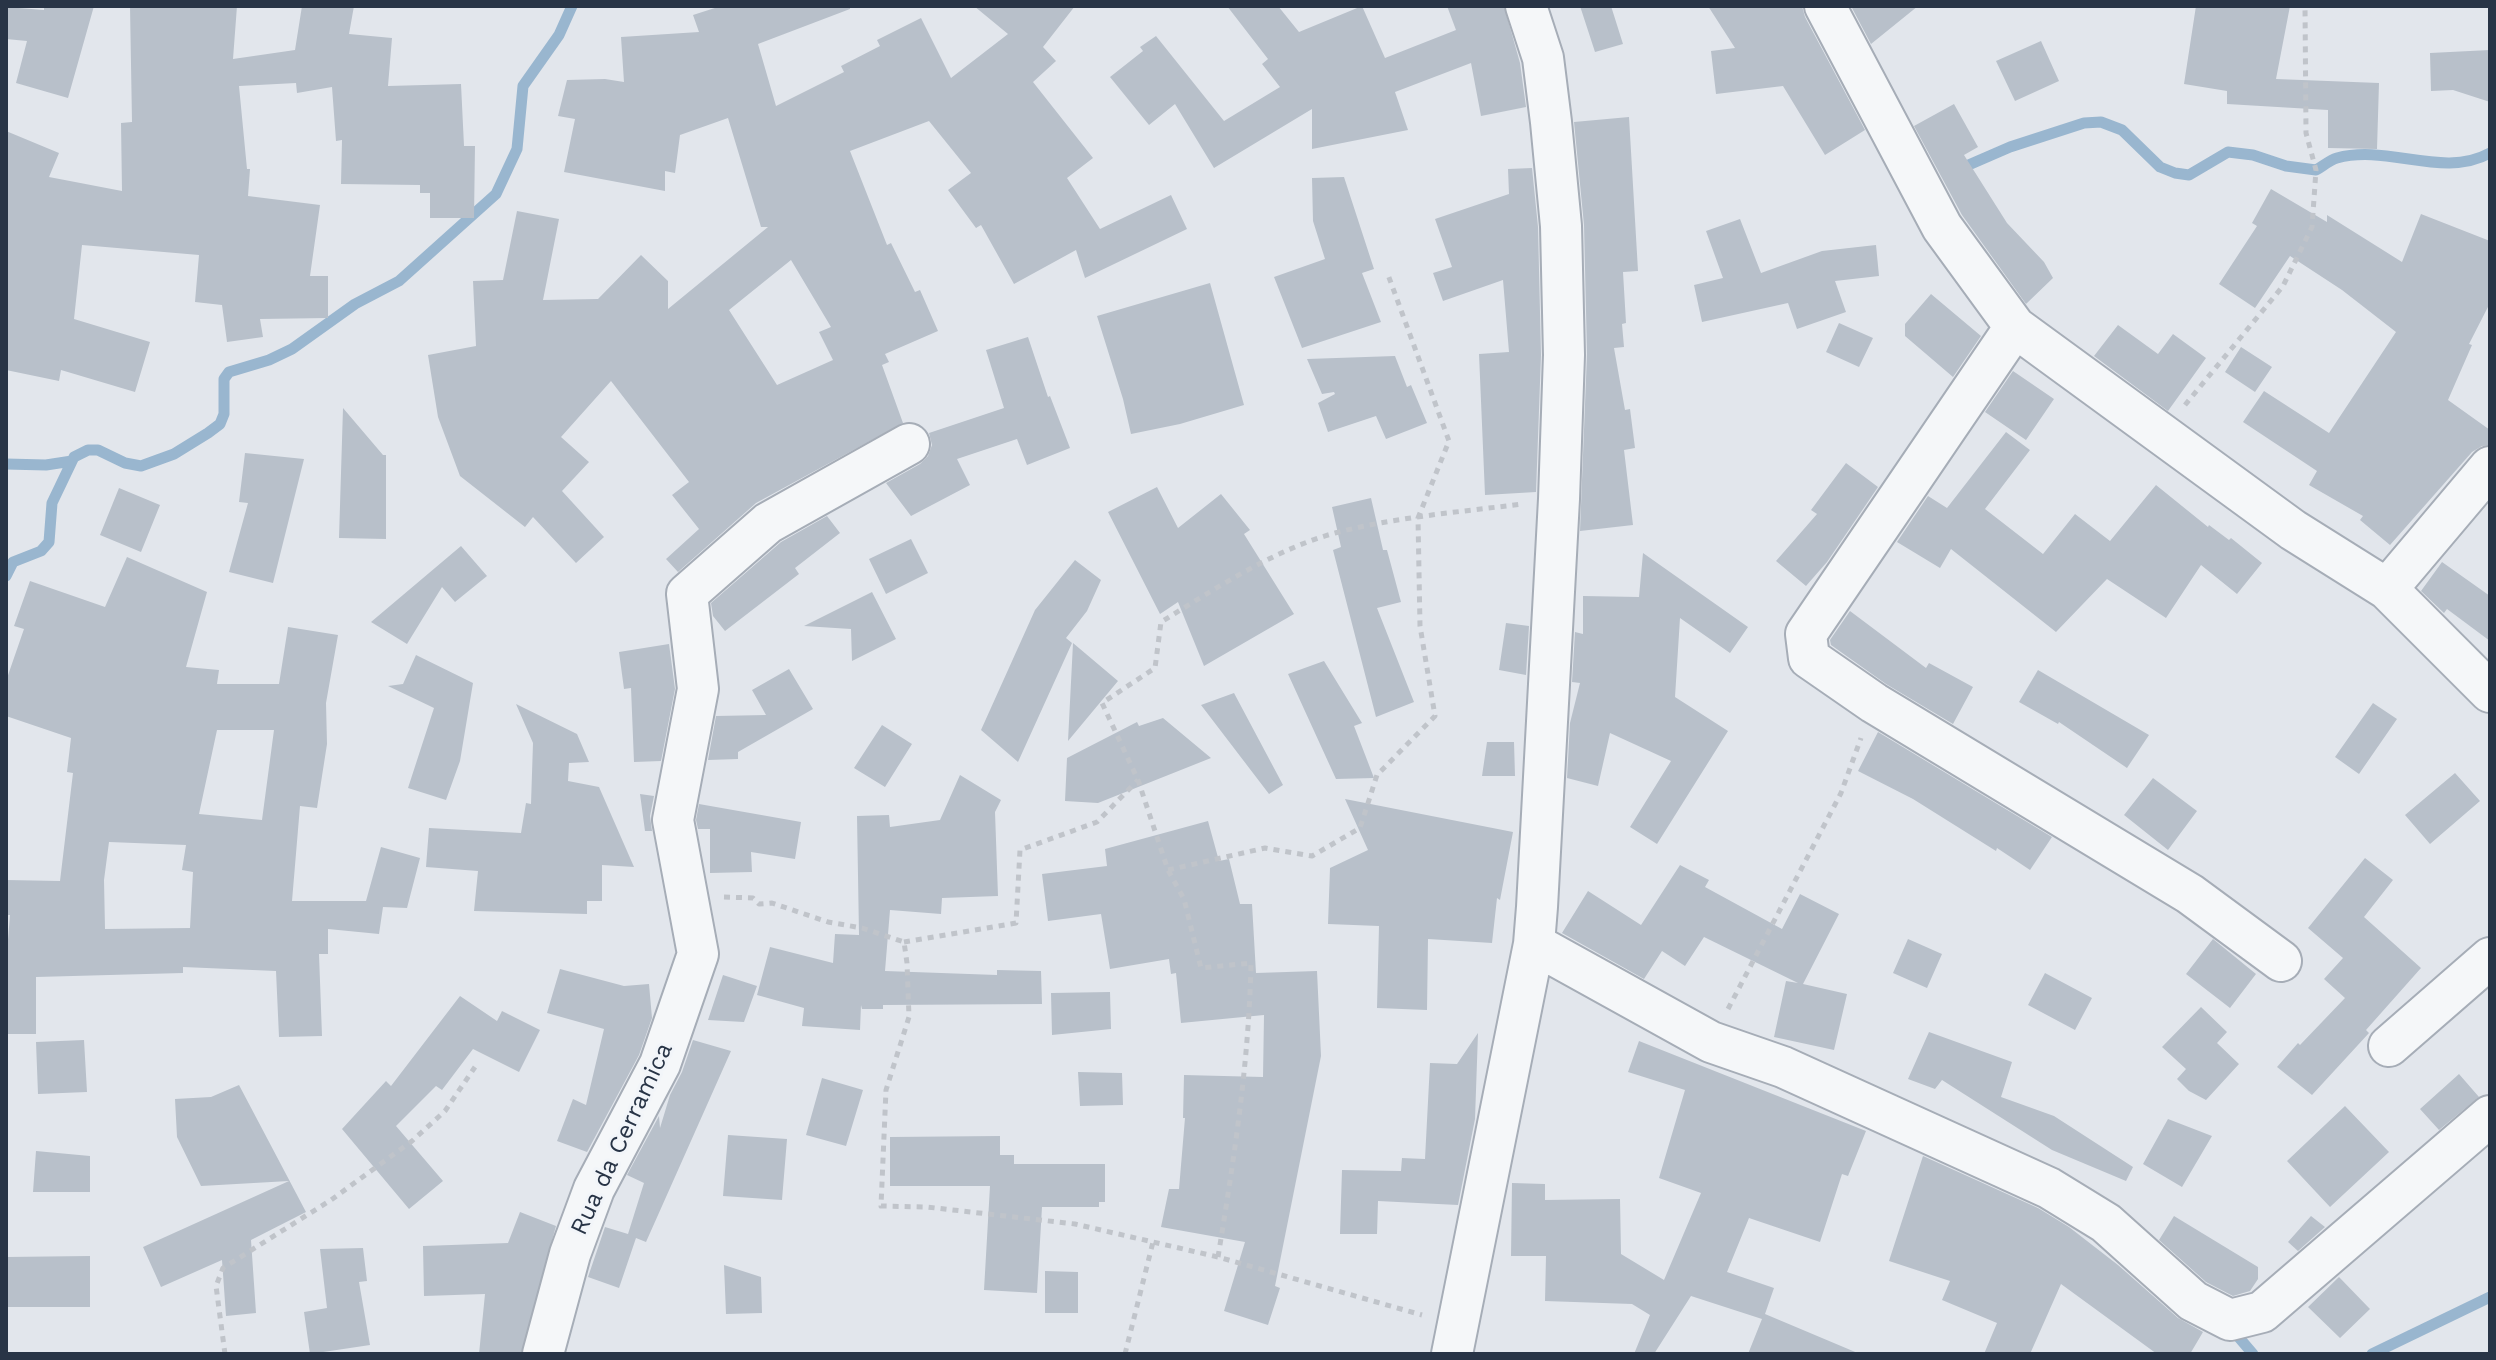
<!DOCTYPE html>
<style>
body{margin:0}
#map{position:relative;width:2496px;height:1360px;overflow:hidden;background:#e2e6ec;font-family:"Work Sans",sans-serif}
canvas{display:block}
.frame{position:absolute;inset:0;border:8px solid #283446;pointer-events:none}
</style>
<div id="map">
<canvas width="2496" height="1360"></canvas>
<div class="frame"></div>
</div>
<script>
const context = document.querySelector('canvas').getContext('2d');
context.lineJoin = 'round';
function stroke(path, color, width, dash) {
  context.strokeStyle = color;
  context.lineWidth = width;
  context.lineCap = dash ? 'butt' : 'round';
  context.setLineDash(dash || []);
  context.stroke(path);
}
function paint(path, color) {
  context.fillStyle = color;
  context.fill(path, 'evenodd');
}
function label(font, color, halo, rows, align = 'center') {
  context.font = font + ' "Work Sans",sans-serif';
  context.lineWidth = 6;
  context.setLineDash([]);
  context.textBaseline = 'middle';
  context.strokeStyle = halo;
  context.fillStyle = color;
  for (const [text, x, y, turn = 0] of rows) {
    context.save();
    context.translate(x, y);
    context.rotate((+turn || 0) * Math.PI / 180);
    context.textAlign = isNaN(turn) ? turn : align;
    if (halo) context.strokeText(text, 0, 0);
    context.fillText(text, 0, 0);
    context.restore();
  }
}
stroke(new Path2D(`
 M 1957,170 L 2010,147 L 2084,123 L 2101,122 L 2122,130 L 2160,167 L 2175,173 L 2189,175 L 2228,152 L 2253,155 L 2286,166 L 2316,170 C 2323,166 2330,160 2337,158 C 2388,144 2443,179 2490,153
 M 6,464 L 46,465 L 72,461
 M 6,576 L 13,562 L 41,551 L 49,542 L 52,503 L 74,457 L 88,450 L 98,450 L 125,463 L 141,466 L 174,454 L 208,433 L 220,424 L 224,414 L 224,379 L 229,372 L 269,360 L 292,349 L 355,304 L 399,281 L 496,194 L 517,149 L 523,86 L 559,35 L 572,6
 M 2230,1327 L 2253,1354
 M 2372,1354 L 2490,1297`), '#99b6cf', 11);
paint(new Path2D(`
 M 44,6 L 94,6 L 68,98 L 16,83 L 27,41 L 6,39 L 6,7 L 44,10 Z
 M 130,6 L 237,6 L 233,59 L 295,50 L 302,6 L 354,6 L 349,34 L 392,38 L 388,86 L 461,84 L 464,146 L 475,146 L 474,218 L 430,218 L 430,193 L 420,193 L 420,185 L 341,184 L 342,140 L 336,141 L 332,87 L 297,93 L 296,83 L 239,86 L 247,169 L 250,169 L 248,196 L 320,205 L 310,276 L 328,276 L 328,318 L 260,319 L 263,337 L 227,342 L 222,305 L 195,302 L 199,255 L 82,245 L 74,319 L 150,342 L 135,392 L 61,370 L 59,381 L 6,370 L 6,131 L 59,153 L 49,177 L 122,191 L 121,123 L 132,122 Z
 M 721,6 L 850,6 L 850,9 L 758,44 L 776,106 L 844,72 L 841,66 L 880,46 L 877,40 L 921,18 L 951,78 L 1008,34 L 974,6 L 1075,6 L 1043,47 L 1056,61 L 1033,82 L 1093,158 L 1067,178 L 1100,229 L 1171,195 L 1187,229 L 1085,278 L 1076,250 L 1014,284 L 981,225 L 976,228 L 948,190 L 971,173 L 929,121 L 850,151 L 887,245 L 891,243 L 915,292 L 920,290 L 938,331 L 885,354 L 889,362 L 882,365 L 903,423 L 756,503 L 678,572 L 666,559 L 699,529 L 672,495 L 689,482 L 611,381 L 561,437 L 589,462 L 562,491 L 604,537 L 576,563 L 533,517 L 525,527 L 460,476 L 438,417 L 428,355 L 476,346 L 473,281 L 503,280 L 517,211 L 559,219 L 543,300 L 598,299 L 641,255 L 668,281 L 668,309 L 768,227 L 761,227 L 728,118 L 680,135 L 675,173 L 665,171 L 665,191 L 564,172 L 575,119 L 558,116 L 567,80 L 605,79 L 624,82 L 621,37 L 699,32 L 693,15 ZM 791,260 L 831,327 L 819,332 L 833,360 L 777,385 L 729,310 Z
 M 1227,6 L 1278,6 L 1299,32 L 1362,6 L 1385,58 L 1456,30 L 1447,6 L 1504,6 L 1520,63 L 1526,107 L 1481,116 L 1471,63 L 1395,92 L 1408,130 L 1312,149 L 1312,109 L 1214,168 L 1175,104 L 1149,125 L 1110,77 L 1143,51 L 1140,47 L 1156,36 L 1224,121 L 1280,87 L 1262,64 L 1268,59 Z
 M 1580,6 L 1611,6 L 1623,44 L 1595,52 Z
 M 1708,6 L 1802,6 L 1805,17 L 1865,130 L 1825,155 L 1783,86 L 1716,94 L 1711,51 L 1735,48 Z
 M 1851,6 L 1918,6 L 1871,44 Z
 M 2196,6 L 2290,6 L 2276,79 L 2379,83 L 2377,149 L 2328,148 L 2328,110 L 2227,104 L 2227,91 L 2184,84 Z
 M 2041,41 L 2059,81 L 2015,101 L 1996,61 Z
 M 2490,50 L 2490,102 L 2453,90 L 2431,91 L 2430,53 Z
 M 1954,104 L 1978,147 L 1964,155 L 2007,223 L 2044,262 L 2053,278 L 2026,304 L 1962,215 L 1914,126 Z
 M 1629,117 L 1638,271 L 1623,272 L 1626,323 L 1622,324 L 1624,347 L 1614,348 L 1625,410 L 1630,409 L 1635,448 L 1624,450 L 1633,525 L 1580,531 L 1587,354 L 1584,225 L 1574,122 Z
 M 1532,168 L 1538,227 L 1541,355 L 1536,492 L 1485,495 L 1479,354 L 1509,352 L 1503,280 L 1443,301 L 1433,273 L 1452,267 L 1435,219 L 1509,194 L 1508,169 Z
 M 1344,177 L 1374,269 L 1362,273 L 1381,322 L 1302,348 L 1274,277 L 1325,259 L 1313,221 L 1312,178 Z
 M 2271,189 L 2327,222 L 2327,215 L 2402,262 L 2421,214 L 2490,241 L 2490,303 L 2469,344 L 2472,345 L 2448,400 L 2490,430 L 2490,445 L 2482,446 L 2472,452 L 2390,545 L 2360,520 L 2363,516 L 2309,485 L 2317,471 L 2243,422 L 2264,391 L 2329,433 L 2396,332 L 2342,290 L 2290,256 L 2255,308 L 2219,284 L 2257,226 L 2252,223 Z
 M 1740,219 L 1761,273 L 1822,251 L 1876,245 L 1879,276 L 1835,281 L 1846,312 L 1797,329 L 1788,303 L 1702,322 L 1694,285 L 1723,278 L 1706,231 Z
 M 1210,283 L 1244,405 L 1180,424 L 1131,434 L 1123,399 L 1097,316 Z
 M 1931,294 L 1981,336 L 1953,377 L 1905,336 L 1905,324 Z
 M 1839,323 L 1873,338 L 1859,367 L 1826,352 Z
 M 2118,325 L 2158,354 L 2173,334 L 2206,358 L 2168,411 L 2094,356 Z
 M 1028,337 L 1048,397 L 1050,396 L 1070,448 L 1027,465 L 1017,439 L 957,459 L 970,485 L 911,516 L 886,483 L 920,464 L 928,456 L 932,445 L 929,433 L 1004,408 L 986,350 Z
 M 2241,347 L 2272,367 L 2255,392 L 2225,372 Z
 M 1395,356 L 1407,387 L 1411,385 L 1427,423 L 1386,439 L 1376,416 L 1328,432 L 1318,403 L 1335,394 L 1334,392 L 1322,394 L 1307,359 Z
 M 2013,371 L 2054,399 L 2026,440 L 1985,412 Z
 M 343,408 L 383,455 L 386,455 L 386,539 L 339,538 Z
 M 2006,432 L 2030,450 L 1985,509 L 2043,554 L 2075,514 L 2110,541 L 2156,485 L 2208,527 L 2209,525 L 2229,540 L 2231,538 L 2262,563 L 2237,594 L 2201,565 L 2166,618 L 2107,579 L 2056,632 L 1951,549 L 1940,568 L 1897,542 L 1928,496 L 1947,508 Z
 M 245,453 L 304,459 L 273,583 L 229,572 L 248,503 L 239,502 Z
 M 1846,463 L 1878,487 L 1827,562 L 1806,586 L 1776,561 L 1817,514 L 1811,510 Z
 M 1157,487 L 1178,528 L 1221,494 L 1250,530 L 1244,534 L 1294,614 L 1204,666 L 1178,602 L 1160,614 L 1108,512 Z
 M 119,488 L 160,505 L 141,552 L 100,535 Z
 M 1371,498 L 1383,550 L 1387,550 L 1401,602 L 1377,608 L 1414,702 L 1376,717 L 1333,550 L 1341,547 L 1332,507 Z
 M 827,516 L 840,533 L 795,568 L 799,574 L 725,631 L 713,616 L 711,603 L 781,542 Z
 M 911,539 L 928,573 L 886,594 L 869,559 Z
 M 461,546 L 487,576 L 455,602 L 442,587 L 407,644 L 371,622 Z
 M 1643,553 L 1748,627 L 1730,653 L 1680,618 L 1675,697 L 1728,731 L 1657,844 L 1630,827 L 1671,761 L 1610,733 L 1598,786 L 1567,778 L 1570,723 L 1580,683 L 1572,682 L 1575,632 L 1583,634 L 1583,596 L 1639,597 Z
 M 127,557 L 207,592 L 186,667 L 219,670 L 217,684 L 279,684 L 288,627 L 338,635 L 326,703 L 327,744 L 317,808 L 300,806 L 292,901 L 366,901 L 381,847 L 420,858 L 407,908 L 383,907 L 379,934 L 328,929 L 328,954 L 319,954 L 322,1036 L 279,1037 L 276,971 L 183,967 L 183,973 L 36,977 L 36,1034 L 6,1034 L 6,964 L 10,915 L 6,915 L 6,880 L 60,881 L 73,773 L 67,772 L 71,738 L 6,716 L 6,681 L 24,629 L 14,626 L 30,581 L 105,607 ZM 217,730 L 274,730 L 262,820 L 199,814 ZM 109,842 L 186,845 L 182,870 L 193,872 L 190,928 L 105,929 L 104,880 Z
 M 1075,560 L 1101,580 L 1087,611 L 1066,638 L 1072,643 L 1018,762 L 981,730 L 1035,610 Z
 M 2442,562 L 2490,596 L 2490,641 L 2447,609 L 2444,613 L 2421,591 Z
 M 872,592 L 896,639 L 852,661 L 851,629 L 804,626 Z
 M 1850,611 L 1926,668 L 1929,663 L 1973,687 L 1953,724 L 1886,684 L 1831,645 L 1830,640 Z
 M 1506,623 L 1529,626 L 1526,675 L 1499,670 Z
 M 1073,643 L 1118,681 L 1068,741 Z
 M 669,644 L 675,689 L 661,761 L 634,762 L 631,688 L 624,689 L 619,652 Z
 M 416,655 L 473,683 L 460,761 L 446,800 L 408,788 L 434,708 L 388,686 L 403,684 Z
 M 1324,661 L 1362,723 L 1354,726 L 1374,778 L 1336,779 L 1288,674 Z
 M 789,669 L 813,709 L 738,752 L 738,759 L 708,760 L 716,716 L 766,715 L 752,690 Z
 M 2038,670 L 2149,735 L 2127,768 L 2059,722 L 2058,724 L 2019,702 Z
 M 1234,693 L 1283,785 L 1269,794 L 1201,705 Z
 M 2373,703 L 2397,719 L 2359,774 L 2335,757 Z
 M 516,704 L 577,734 L 589,762 L 569,763 L 568,781 L 599,787 L 634,867 L 602,865 L 602,901 L 587,901 L 587,914 L 474,911 L 478,871 L 426,867 L 429,828 L 521,833 L 526,803 L 531,804 L 533,743 Z
 M 1163,718 L 1211,758 L 1098,803 L 1065,801 L 1067,758 L 1137,722 L 1139,726 Z
 M 882,725 L 912,744 L 885,787 L 854,768 Z
 M 1878,732 L 2052,837 L 2030,870 L 1997,848 L 1996,851 L 1913,799 L 1858,771 Z
 M 1487,742 L 1514,742 L 1515,776 L 1482,776 Z
 M 2455,773 L 2480,801 L 2430,844 L 2405,815 Z
 M 960,775 L 1001,800 L 995,812 L 998,896 L 942,898 L 941,914 L 890,910 L 885,971 L 997,975 L 997,970 L 1041,971 L 1042,1004 L 883,1005 L 883,1009 L 862,1009 L 861,1005 L 860,1030 L 802,1026 L 804,1008 L 757,995 L 770,947 L 833,963 L 835,934 L 859,935 L 857,816 L 889,815 L 890,827 L 940,820 Z
 M 2153,778 L 2197,811 L 2168,850 L 2124,815 Z
 M 640,794 L 654,796 L 650,816 L 652,831 L 645,831 Z
 M 1345,799 L 1513,832 L 1500,900 L 1497,898 L 1492,943 L 1428,939 L 1427,1010 L 1377,1008 L 1379,926 L 1328,924 L 1330,868 L 1368,850 Z
 M 699,804 L 801,822 L 795,859 L 751,852 L 752,872 L 710,873 L 710,829 L 698,829 L 696,820 Z
 M 1208,821 L 1219,861 L 1229,859 L 1240,904 L 1252,904 L 1256,973 L 1317,971 L 1321,1056 L 1275,1286 L 1280,1288 L 1268,1325 L 1224,1311 L 1245,1242 L 1161,1227 L 1169,1189 L 1179,1189 L 1185,1118 L 1183,1118 L 1184,1075 L 1263,1077 L 1264,1015 L 1181,1023 L 1176,973 L 1171,974 L 1169,959 L 1110,969 L 1101,914 L 1048,921 L 1042,874 L 1107,866 L 1105,849 Z
 M 2365,858 L 2393,880 L 2364,917 L 2421,968 L 2366,1030 L 2369,1033 L 2312,1095 L 2277,1067 L 2298,1043 L 2300,1045 L 2345,998 L 2324,979 L 2343,958 L 2308,928 Z
 M 1680,865 L 1709,880 L 1705,887 L 1782,929 L 1800,894 L 1839,914 L 1803,984 L 1847,994 L 1834,1050 L 1774,1037 L 1786,981 L 1798,983 L 1704,937 L 1685,966 L 1662,951 L 1644,979 L 1562,933 L 1588,891 L 1641,925 Z
 M 1908,939 L 1942,954 L 1927,988 L 1893,973 Z
 M 2213,939 L 2256,974 L 2230,1008 L 2186,974 Z
 M 560,969 L 624,986 L 649,984 L 652,1018 L 639,1055 L 587,1152 L 557,1141 L 573,1099 L 586,1105 L 604,1029 L 547,1013 Z
 M 2045,973 L 2092,998 L 2075,1030 L 2028,1005 Z
 M 723,975 L 757,986 L 744,1022 L 708,1020 Z
 M 1110,992 L 1111,1029 L 1052,1035 L 1051,993 Z
 M 460,996 L 497,1021 L 502,1011 L 540,1030 L 519,1072 L 473,1049 L 442,1090 L 436,1086 L 396,1126 L 443,1181 L 409,1209 L 342,1129 L 386,1081 L 391,1086 Z
 M 2201,1007 L 2227,1032 L 2217,1043 L 2239,1064 L 2206,1100 L 2189,1091 L 2177,1079 L 2186,1069 L 2162,1047 Z
 M 1929,1032 L 2012,1062 L 2001,1097 L 2054,1116 L 2133,1167 L 2126,1181 L 2052,1150 L 1942,1080 L 1935,1089 L 1908,1079 Z
 M 1478,1033 L 1475,1119 L 1458,1205 L 1378,1201 L 1377,1234 L 1340,1234 L 1342,1170 L 1401,1171 L 1402,1158 L 1425,1159 L 1430,1063 L 1457,1064 Z
 M 84,1040 L 87,1092 L 38,1094 L 36,1042 Z
 M 693,1040 L 731,1051 L 646,1242 L 636,1238 L 619,1288 L 588,1277 L 605,1227 L 628,1234 L 644,1183 L 627,1175 L 659,1116 L 660,1128 L 670,1095 L 682,1072 Z
 M 1639,1041 L 1866,1131 L 1848,1176 L 1842,1174 L 1820,1242 L 1749,1218 L 1727,1272 L 1774,1288 L 1765,1314 L 1860,1354 L 1748,1354 L 1762,1319 L 1691,1296 L 1654,1354 L 1634,1354 L 1650,1315 L 1632,1304 L 1545,1301 L 1546,1256 L 1511,1256 L 1512,1183 L 1545,1184 L 1545,1200 L 1620,1199 L 1621,1254 L 1664,1280 L 1701,1193 L 1659,1178 L 1685,1090 L 1628,1072 Z
 M 1078,1072 L 1122,1073 L 1123,1105 L 1080,1106 Z
 M 2459,1074 L 2479,1097 L 2439,1130 L 2420,1109 Z
 M 822,1078 L 863,1090 L 846,1146 L 806,1135 Z
 M 239,1085 L 306,1212 L 251,1240 L 256,1313 L 226,1316 L 222,1260 L 161,1287 L 143,1247 L 289,1181 L 201,1186 L 177,1137 L 175,1099 L 211,1097 Z
 M 2345,1106 L 2389,1152 L 2330,1207 L 2287,1161 Z
 M 2168,1119 L 2212,1136 L 2182,1187 L 2143,1164 Z
 M 728,1135 L 787,1139 L 782,1200 L 723,1196 Z
 M 1000,1136 L 1000,1155 L 1014,1155 L 1014,1164 L 1105,1164 L 1105,1202 L 1099,1202 L 1099,1207 L 1042,1207 L 1037,1293 L 984,1290 L 990,1186 L 890,1186 L 890,1137 Z
 M 36,1151 L 90,1156 L 90,1192 L 33,1192 Z
 M 1923,1156 L 2038,1208 L 2069,1227 L 2118,1265 L 2178,1318 L 2203,1332 L 2190,1354 L 2157,1354 L 2061,1284 L 2030,1354 L 1984,1354 L 1997,1323 L 1942,1300 L 1950,1281 L 1889,1261 Z
 M 520,1212 L 556,1226 L 521,1354 L 479,1354 L 485,1294 L 424,1296 L 423,1246 L 508,1243 Z
 M 2174,1216 L 2258,1267 L 2258,1279 L 2250,1291 L 2233,1296 L 2206,1282 L 2159,1240 Z
 M 2311,1216 L 2325,1227 L 2298,1251 L 2288,1242 Z
 M 363,1248 L 367,1281 L 359,1282 L 370,1345 L 310,1354 L 304,1312 L 327,1308 L 320,1249 Z
 M 90,1256 L 90,1307 L 6,1307 L 6,1257 Z
 M 724,1265 L 761,1277 L 762,1313 L 726,1314 Z
 M 1045,1271 L 1078,1272 L 1078,1313 L 1045,1313 Z
 M 2339,1277 L 2370,1309 L 2340,1338 L 2308,1307 Z`), '#b8c0ca');
const street = new Path2D(`
 M 1825,6 L 1942,227 L 2015,327 L 2293,530 L 2387,589 L 2490,692
 M 2015,327 L 1806,634 L 1809,658 L 1874,703 L 2190,894 L 2281,961
 M 2387,589 L 2490,467
 M 1534,944 L 1711,1042 L 1783,1067 L 2049,1188 L 2106,1223 L 2193,1301 L 2230,1320 L 2262,1312 L 2490,1116
 M 2389,1046 L 2490,958
 M 543,1354 L 570,1254 L 594,1189 L 660,1064 L 698,954 L 673,820 L 698,689 L 687,594 L 768,523 L 909,444
 M 1452,1354 L 1534,944 L 1537,907 L 1559,499 L 1564,355 L 1561,226 L 1551,122 L 1543,58 L 1526,6`);
stroke(street, '#a6adb7', 44);
stroke(new Path2D(`
 M 2185,405 L 2283,286 L 2312,227 L 2316,170 L 2306,133 L 2305,6
 M 1168,870 L 1265,848 L 1312,856 L 1360,828 L 1377,775 L 1435,716 L 1420,626 L 1418,518 L 1449,441 L 1387,272
 M 724,897 L 753,898 L 759,904 L 772,903 L 828,922 L 862,928 L 904,942 L 907,963 L 909,1017 L 886,1090 L 881,1206 L 927,1207 L 1075,1224 L 1218,1257 L 1422,1315
 M 904,942 L 1016,923 L 1020,850 L 1097,822 L 1138,780
 M 1728,1009 L 1841,793 L 1861,738
 M 1218,1257 C 1234,1159 1249,1062 1251,963 L 1201,968 L 1184,899 L 1168,870 L 1138,780 L 1102,703 L 1155,668 L 1161,622 C 1215,589 1273,550 1335,533 C 1396,517 1460,512 1522,504
 M 225,1354 L 216,1286 L 223,1268 L 331,1200 L 412,1141 L 445,1111 L 475,1067
 M 1125,1354 L 1153,1242`), '#c0c4ca', 5, [6, 6]);
stroke(street, '#f5f7f9', 40);
label('24px', '#283446', '#f2f5f9', [
 ["Rua da Cerramica",622,1139,-65]
]);
</script>
